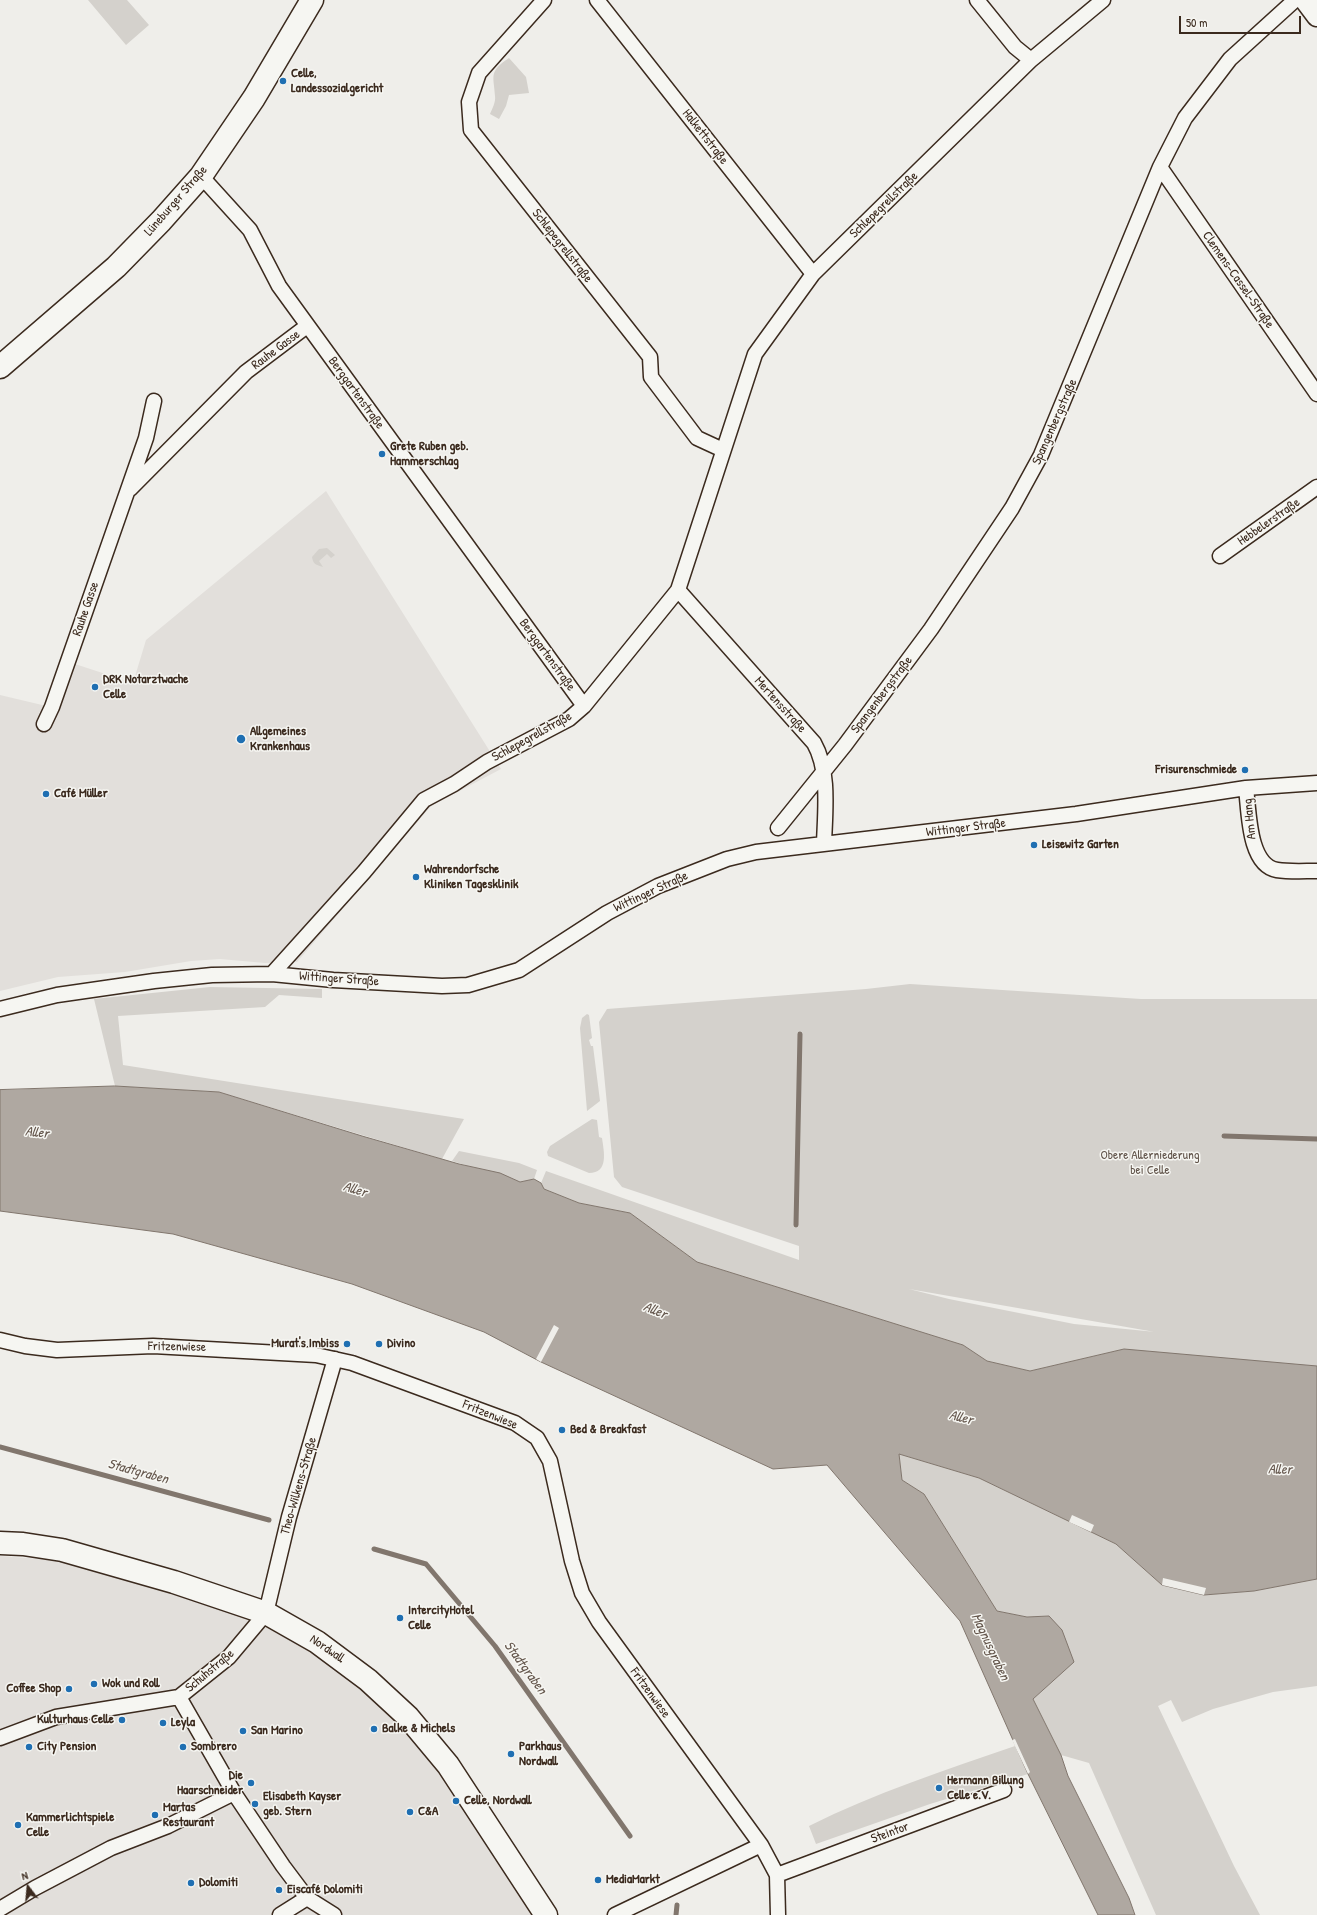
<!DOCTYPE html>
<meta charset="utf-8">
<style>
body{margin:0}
#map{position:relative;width:1317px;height:1915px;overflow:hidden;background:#efeeea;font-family:"Patrick Hand",sans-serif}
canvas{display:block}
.north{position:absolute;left:8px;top:1867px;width:40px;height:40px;-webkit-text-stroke:3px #f6f6f2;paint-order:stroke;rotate:344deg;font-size:11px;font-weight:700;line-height:16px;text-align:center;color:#3b2a1e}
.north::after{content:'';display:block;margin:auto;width:14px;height:18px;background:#3b2a1e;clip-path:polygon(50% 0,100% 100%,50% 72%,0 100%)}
.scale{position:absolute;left:1179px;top:16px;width:122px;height:18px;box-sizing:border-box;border:2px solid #3b2a1e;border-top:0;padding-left:5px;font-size:12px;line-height:14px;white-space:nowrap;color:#3b2a1e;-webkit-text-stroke:3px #f6f6f2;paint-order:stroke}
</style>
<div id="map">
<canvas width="1317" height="1915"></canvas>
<div class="north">N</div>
<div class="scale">50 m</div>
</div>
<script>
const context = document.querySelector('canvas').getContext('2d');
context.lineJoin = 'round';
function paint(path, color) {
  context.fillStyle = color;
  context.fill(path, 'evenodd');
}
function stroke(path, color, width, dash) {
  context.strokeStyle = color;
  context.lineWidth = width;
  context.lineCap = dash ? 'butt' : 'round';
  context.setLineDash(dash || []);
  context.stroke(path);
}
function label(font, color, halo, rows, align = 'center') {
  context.font = font + ' "Patrick Hand",sans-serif';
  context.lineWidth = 3;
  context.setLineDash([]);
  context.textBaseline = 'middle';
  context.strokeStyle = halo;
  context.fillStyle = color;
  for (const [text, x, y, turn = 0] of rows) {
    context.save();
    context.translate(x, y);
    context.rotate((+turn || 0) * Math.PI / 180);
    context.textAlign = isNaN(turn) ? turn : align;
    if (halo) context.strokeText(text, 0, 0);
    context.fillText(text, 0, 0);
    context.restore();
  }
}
paint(new Path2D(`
 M 326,491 L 501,769 L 431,806 L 297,962 L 265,963 L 220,959 L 191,961 L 125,972 L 58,977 L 0,991 L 0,695 L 59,709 L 75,664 L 133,683 L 146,640 Z
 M 0,1556 L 40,1559 L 127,1572 L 265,1625 L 356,1678 L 446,1767 L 536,1915 L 0,1915 Z`), '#e2dfdb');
paint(new Path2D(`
 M 88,0 L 127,0 L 149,25 L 126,45 Z
 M 509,58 L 526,77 L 529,93 L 509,95 L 506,106 L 499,119 L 490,114 C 492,109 496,102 495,96 C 494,76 488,72 509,58 Z
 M 327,548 L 335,555 L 331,558 L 327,554 L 319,561 L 323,567 C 316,565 313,564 312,557 L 319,549 Z
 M 910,984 L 1141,999 L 1317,999 L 1317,1686 L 1273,1692 L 1213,1709 L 1182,1722 L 1171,1700 L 1158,1706 L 1234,1866 L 1260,1915 L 1156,1915 L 1089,1763 L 1061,1755 L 1033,1699 L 1073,1662 L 1049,1616 L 1027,1617 L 997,1611 L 924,1494 L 902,1480 L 899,1454 L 979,1478 L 1116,1544 L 1162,1585 L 1204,1595 L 1254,1591 L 1276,1587 L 1124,1349 L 1030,1371 L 987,1361 L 963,1345 L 697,1262 L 630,1213 L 579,1203 L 544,1189 L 541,1183 L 546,1171 L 799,1260 L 799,1246 L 622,1187 L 614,1177 L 599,1022 L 607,1009 L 866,989 ZM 909,1289 L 1155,1332 L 1156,1332 L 1074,1324 L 949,1299 Z
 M 210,987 L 322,989 L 322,998 L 279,995 L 265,1007 L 118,1016 L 123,1065 L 464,1119 L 442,1159 L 219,1092 L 115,1086 L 94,999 Z
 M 587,1014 L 589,1015 L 592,1038 L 589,1040 L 591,1046 L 593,1046 L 600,1101 L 587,1111 L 580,1028 L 582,1018 Z
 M 592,1119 L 597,1120 L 599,1137 L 602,1138 C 604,1152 609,1173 589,1173 L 548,1156 L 547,1152 L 550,1146 Z
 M 459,1151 L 519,1163 L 537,1170 L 534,1179 L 520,1182 L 452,1161 Z
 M 1015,1746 L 1028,1774 L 930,1804 L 816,1844 L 809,1826 C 875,1793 945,1770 1015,1746 Z`), '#d4d1cc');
const water = new Path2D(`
 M 115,1086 L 219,1092 L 362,1136 L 459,1164 L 500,1173 L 520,1182 L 534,1179 L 541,1183 L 544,1189 L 579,1203 L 630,1213 L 697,1262 L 963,1345 L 987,1361 L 1030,1371 L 1124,1349 L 1317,1366 L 1317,1579 L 1254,1591 L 1204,1595 L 1162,1585 L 1116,1544 L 979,1478 L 899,1454 L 902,1480 L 924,1494 L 997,1611 L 1027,1617 L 1049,1616 L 1062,1630 L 1074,1662 L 1033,1699 L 1061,1755 L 1068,1776 L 1129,1898 L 1135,1915 L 1098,1915 L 1028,1774 L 960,1621 L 827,1465 L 773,1469 L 541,1362 L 484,1332 L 352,1284 L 173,1234 L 0,1211 L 0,1090 Z`);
paint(water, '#afa8a1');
stroke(water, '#81766d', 1);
paint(new Path2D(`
 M 554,1325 L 559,1328 L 541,1362 L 536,1359 Z
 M 1072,1515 L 1094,1525 L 1091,1532 L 1069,1522 Z
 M 1163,1578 L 1206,1588 L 1204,1595 L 1162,1585 Z
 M 1015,1739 L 1030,1772 L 1028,1774 L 1012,1740 Z`), '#efeeea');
stroke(new Path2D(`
 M 1224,1136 L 1317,1139
 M 796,1225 L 800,1034
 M 0,1447 L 269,1520
 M 374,1549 L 426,1564 L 495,1646 L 630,1836
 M 676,1915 L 677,1905`), '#81766d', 5);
const street = new Path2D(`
 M 544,0 L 479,73 L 469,102 L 471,130 L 650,357 L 651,377 L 697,438 L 723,450
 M 597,0 L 813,274
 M 977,0 L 1015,47 L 1031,60
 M 1160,167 L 1317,394
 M 201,176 L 250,230 L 279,286 L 584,706
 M 130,489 L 246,372 L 307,326
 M 1220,556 L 1317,487
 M 678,590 L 814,743 C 830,771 825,812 824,844
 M 44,724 L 52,707 L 146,438 L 154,401
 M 1246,788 C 1249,810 1248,865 1277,870 C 1289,872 1304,871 1317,871
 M 778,828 L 845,745 L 931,629 L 1012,508 L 1041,455 L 1160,167 L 1185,118 L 1230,59 L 1295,0
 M 272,974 L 364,872 L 424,800 L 454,784 L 487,762 L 569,719 L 584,706 L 678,590 L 755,354 L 813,274 L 1031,60 L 1103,0
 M 0,1009 L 57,995 L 154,981 L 212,975 L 272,974 L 333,980 L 442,986 L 468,985 L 519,970 L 607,913 L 658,886 L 727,859 L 756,852 L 1076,814 L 1246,788 L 1317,783
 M 0,1340 L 25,1346 L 57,1350 L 153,1346 L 316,1355 L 352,1363 L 515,1423 L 537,1438 L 550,1461 L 572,1561 L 582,1593 L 599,1622 L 761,1845 L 777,1875 L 778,1915
 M 179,1697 L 234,1793 L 283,1866 L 307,1898 L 334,1915
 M 0,1738 L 56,1717 L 179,1697 L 229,1657 L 266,1613 L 289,1517 L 335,1359
 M 777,1875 L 1004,1790
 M 0,1909 L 35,1888 L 111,1848 L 168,1826 L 234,1793
 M 280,1915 L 307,1898
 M 615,1915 L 761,1845`);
const secondary = new Path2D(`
 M 1305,0 L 1317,16`);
const primary = new Path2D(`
 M 0,367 L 116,267 L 161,221 L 201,176 L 254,98 L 312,0
 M 0,1543 L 23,1544 L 62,1550 L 174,1582 L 266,1613 L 317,1642 L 368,1680 L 408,1717 L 448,1765 L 546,1915`);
stroke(street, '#3b2a1e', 17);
stroke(secondary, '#3b2a1e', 23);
stroke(primary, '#3b2a1e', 25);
stroke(street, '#f6f6f2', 14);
stroke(secondary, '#f6f6f2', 20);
stroke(primary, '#f6f6f2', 22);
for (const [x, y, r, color] of [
 [283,81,4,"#1f6fb2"],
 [382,454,4,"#1f6fb2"],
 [95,687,4,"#1f6fb2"],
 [241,739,5,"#1f6fb2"],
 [1245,770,4,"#1f6fb2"],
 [46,794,4,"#1f6fb2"],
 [1034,845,4,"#1f6fb2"],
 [416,877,4,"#1f6fb2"],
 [347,1344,4,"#1f6fb2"],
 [379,1344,4,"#1f6fb2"],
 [562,1430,4,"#1f6fb2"],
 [400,1618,4,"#1f6fb2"],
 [94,1684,4,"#1f6fb2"],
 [69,1689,4,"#1f6fb2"],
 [122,1720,4,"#1f6fb2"],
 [163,1723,4,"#1f6fb2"],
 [374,1729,4,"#1f6fb2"],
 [243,1731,4,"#1f6fb2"],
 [29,1747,4,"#1f6fb2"],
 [183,1747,4,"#1f6fb2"],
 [511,1754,4,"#1f6fb2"],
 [251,1783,4,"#1f6fb2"],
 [939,1788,4,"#1f6fb2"],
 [456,1801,4,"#1f6fb2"],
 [255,1804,4,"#1f6fb2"],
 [410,1812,4,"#1f6fb2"],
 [155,1815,4,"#1f6fb2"],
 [18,1825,4,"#1f6fb2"],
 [598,1880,4,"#1f6fb2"],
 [191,1883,4,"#1f6fb2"],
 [279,1890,4,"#1f6fb2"]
]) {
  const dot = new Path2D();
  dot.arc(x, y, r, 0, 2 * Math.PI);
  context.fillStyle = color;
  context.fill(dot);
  stroke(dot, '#f6f6f2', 1.5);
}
label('bold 13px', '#3b2a1e', '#f6f6f2', [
 ["Celle,",291,74],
 ["Landessozialgericht",291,89],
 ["Grete Ruben geb.",390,447],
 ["Hammerschlag",390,462],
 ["DRK Notarztwache",103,680],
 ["Celle",103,695],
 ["Allgemeines",250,732],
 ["Krankenhaus",250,747],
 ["Frisurenschmiede",1237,770,"right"],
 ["Café Müller",54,794],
 ["Leisewitz Garten",1042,845],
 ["Wahrendorfsche",424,870],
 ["Kliniken Tagesklinik",424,885],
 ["Murat's Imbiss",339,1344,"right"],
 ["Divino",387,1344],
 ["Bed & Breakfast",570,1430],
 ["IntercityHotel",408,1611],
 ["Celle",408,1626],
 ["Wok und Roll",102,1684],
 ["Coffee Shop",61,1689,"right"],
 ["Kulturhaus Celle",114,1720,"right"],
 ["Leyla",171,1723],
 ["Balke & Michels",382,1729],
 ["San Marino",251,1731],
 ["City Pension",37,1747],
 ["Sombrero",191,1747],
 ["Parkhaus",519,1747],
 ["Nordwall",519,1762],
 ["Die",243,1776,"right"],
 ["Haarschneider",243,1791,"right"],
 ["Hermann Billung",947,1781],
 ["Celle e.V.",947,1796],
 ["Elisabeth Kayser",263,1797],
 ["geb. Stern",263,1812],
 ["Celle, Nordwall",464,1801],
 ["Martas",163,1808],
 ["Restaurant",163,1823],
 ["C&A",418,1812],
 ["Kammerlichtspiele",26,1818],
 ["Celle",26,1833],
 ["MediaMarkt",606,1880],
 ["Dolomiti",199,1883],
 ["Eiscafé Dolomiti",287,1890]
], 'left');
label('13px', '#3b2a1e', '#f6f6f2', [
 ["Halkettstraße",705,137,52],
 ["Lüneburger Straße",176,201,-49],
 ["Schlepegrellstraße",884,205,-44],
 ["Schlepegrellstraße",562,246,52],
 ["Clemens-Cassel-Straße",1238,280,55],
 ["Rauhe Gasse",276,350,-37],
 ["Berggartenstraße",356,393,54],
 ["Spangenbergstraße",1055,422,-66],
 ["Hebbelerstraße",1269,522,-35],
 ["Rauhe Gasse",86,609,-71],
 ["Berggartenstraße",547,655,54],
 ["Spangenbergstraße",882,695,-53],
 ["Mertensstraße",780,705,48],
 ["Schlepegrellstraße",532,737,-29],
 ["Am Hang",1250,819,-96],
 ["Wittinger Straße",966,828,-7],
 ["Wittinger Straße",651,892,-25],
 ["Wittinger Straße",339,979,4],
 ["Fritzenwiese",177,1347,1],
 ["Fritzenwiese",490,1415,22],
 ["Theo-Wilkens-Straße",299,1486,-74],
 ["Nordwall",327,1649,34],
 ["Schuhstraße",210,1671,-40],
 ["Fritzenwiese",650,1693,54],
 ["Steintor",890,1833,-20]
]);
label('13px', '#61544a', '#f6f6f2', [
 ["Obere Allerniederung",1150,1156],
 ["bei Celle",1150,1171]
]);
label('italic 14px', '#64564c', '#f6f6f2', [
 ["Aller",37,1133,6],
 ["Aller",355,1190,17],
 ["Aller",655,1311,22],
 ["Aller",961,1418,14],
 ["Aller",1280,1470,1],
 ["Stadtgraben",138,1472,15],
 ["Magnusgraben",990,1647,65],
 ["Stadtgraben",525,1668,54]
]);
</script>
